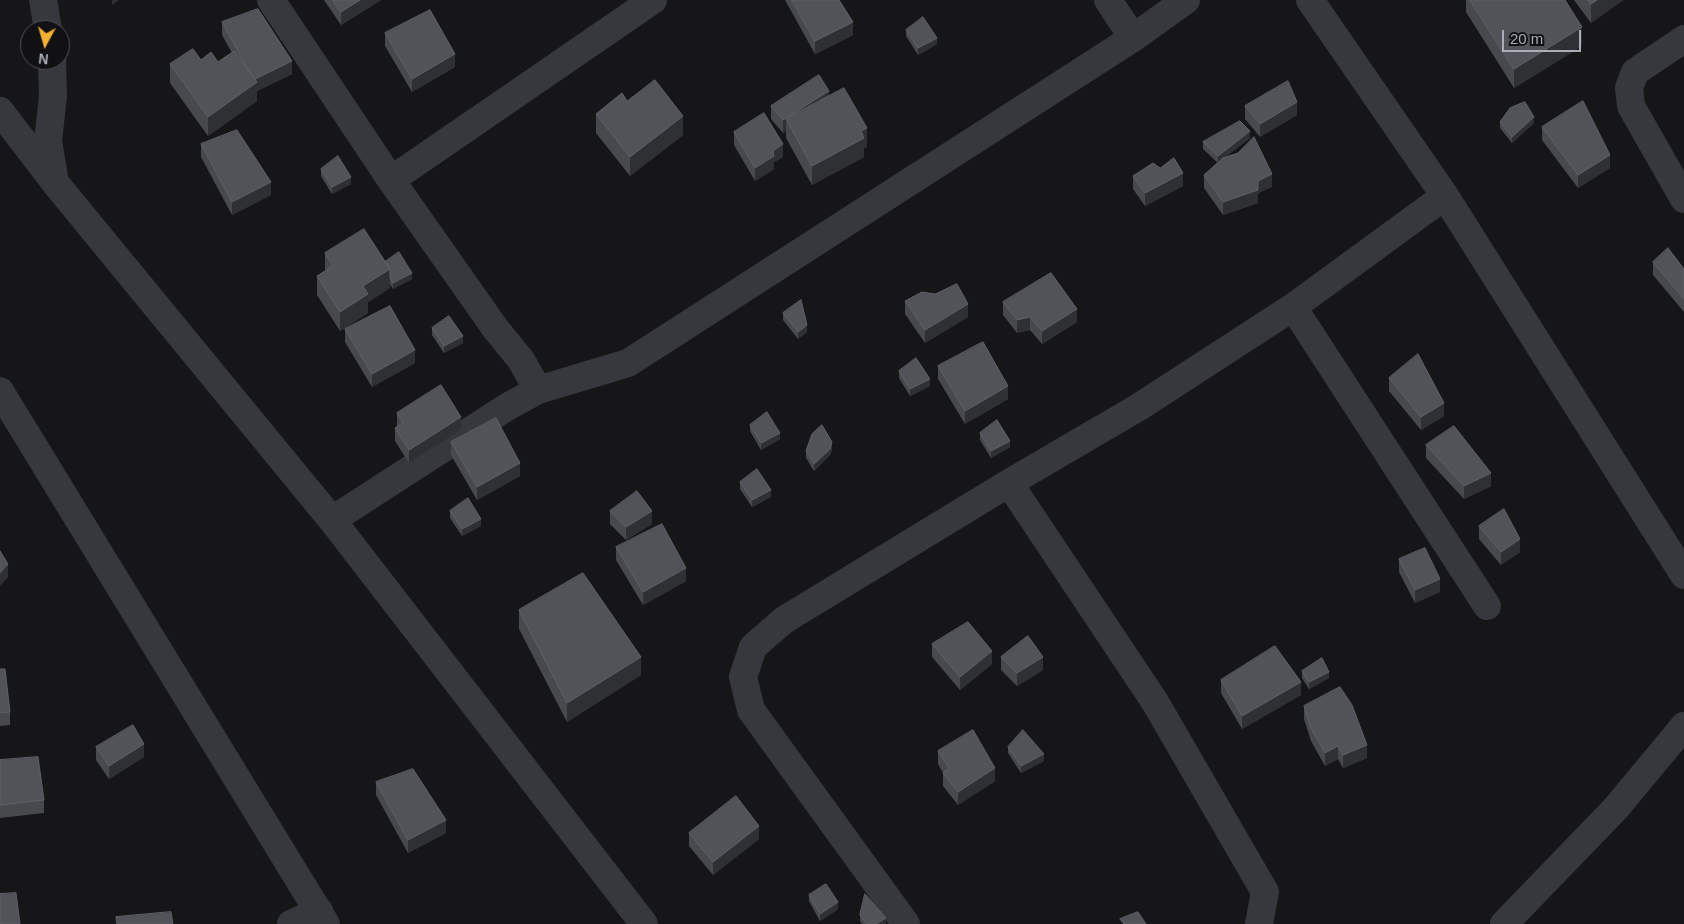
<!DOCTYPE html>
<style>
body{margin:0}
#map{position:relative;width:1684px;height:924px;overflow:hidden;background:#161618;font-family:Helvetica,sans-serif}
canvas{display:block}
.north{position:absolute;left:20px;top:20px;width:50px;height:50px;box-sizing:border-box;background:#111113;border:1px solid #4d4f55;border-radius:50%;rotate:186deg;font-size:14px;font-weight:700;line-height:20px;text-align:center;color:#a8adb8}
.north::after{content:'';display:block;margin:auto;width:18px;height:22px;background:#f2b134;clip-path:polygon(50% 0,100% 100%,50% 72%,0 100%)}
.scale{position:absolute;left:1502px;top:30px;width:79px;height:22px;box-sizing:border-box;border:2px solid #a8adb8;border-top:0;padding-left:6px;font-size:15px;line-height:18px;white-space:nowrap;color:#a8adb8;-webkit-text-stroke:4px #111113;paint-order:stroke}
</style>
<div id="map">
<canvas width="1684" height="924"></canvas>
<div class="north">N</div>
<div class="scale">20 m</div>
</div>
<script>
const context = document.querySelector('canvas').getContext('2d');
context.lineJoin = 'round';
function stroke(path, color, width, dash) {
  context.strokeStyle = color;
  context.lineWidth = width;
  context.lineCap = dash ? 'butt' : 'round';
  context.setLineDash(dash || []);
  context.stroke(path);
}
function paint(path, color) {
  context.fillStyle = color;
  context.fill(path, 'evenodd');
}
stroke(new Path2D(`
 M 43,0 L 48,30
 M 271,0 L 391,180 L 495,328 L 521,360 L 538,390 L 628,363 L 1133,38 L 1186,0
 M 1108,0 L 1133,38
 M 1310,0 L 1445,196 L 1684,575
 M 1684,39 L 1635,72 L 1629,88 L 1631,106 L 1684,199
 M 52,60 L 53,96 L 48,141 L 54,177
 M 0,111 L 56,184 L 332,520 L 644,924
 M 391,180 L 653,0
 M 1293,307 L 1487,606
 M 0,391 L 326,924
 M 1009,483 L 1155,702 L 1265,892 L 1259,924
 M 332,520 L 507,407 L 538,390
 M 291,924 L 319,911
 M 906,924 L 751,710 L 743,677 L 753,647 L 784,620 L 1009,483 L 1139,407 L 1293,307 L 1445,196
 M 1504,924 L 1616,808 L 1684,726`), '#37383d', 28);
paint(new Path2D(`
 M 324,0 L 381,0 L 341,25 Z
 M 785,0 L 839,0 L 853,35 L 815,54 Z
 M 1466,0 L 1565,0 L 1582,46 L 1514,88 L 1466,12 Z
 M 1574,0 L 1623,0 L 1591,23 Z
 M 222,22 L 292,74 L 257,91 L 257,101 L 208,136 L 170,83 L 170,64 L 218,62 L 232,53 L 222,35 Z
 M 906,30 L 937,44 L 918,55 L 906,36 Z
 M 385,33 L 455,67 L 412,92 L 385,46 Z
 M 829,96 L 867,147 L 864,148 L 864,157 L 812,185 L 786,138 L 786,131 L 783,133 L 771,119 L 771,106 Z
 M 627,101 L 683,135 L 630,176 L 596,133 L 596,114 Z
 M 1245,106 L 1297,115 L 1260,137 L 1245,119 Z
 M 1500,122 L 1534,123 L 1512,143 L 1500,128 Z
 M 1542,127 L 1610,168 L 1578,188 L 1542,140 Z
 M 734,132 L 783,157 L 774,162 L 774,169 L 755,181 L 734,145 Z
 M 1250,138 L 1225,157 L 1272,187 L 1258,193 L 1258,203 L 1223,215 L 1204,188 L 1204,175 L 1218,163 L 1203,149 L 1203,142 Z
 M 201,144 L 271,195 L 232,215 L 201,157 Z
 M 1160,168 L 1183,186 L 1145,206 L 1133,189 L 1133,176 Z
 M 321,169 L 351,184 L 332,194 L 321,176 Z
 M 325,253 L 385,262 L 412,279 L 393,289 L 390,284 L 390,288 L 368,302 L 368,313 L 340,331 L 317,295 L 317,276 L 325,271 Z
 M 1653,262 L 1684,269 L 1684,312 L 1653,275 Z
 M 935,294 L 968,317 L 925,343 L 905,314 L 905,301 Z
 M 1003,302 L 1077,322 L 1042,344 L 1030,330 L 1017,333 L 1003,315 Z
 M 783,313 L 807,332 L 798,339 L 783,320 Z
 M 432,328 L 463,343 L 444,353 L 432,335 Z
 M 345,329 L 415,363 L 372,387 L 345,342 Z
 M 938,366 L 1008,399 L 965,424 L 938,379 Z
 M 899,371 L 930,386 L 910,396 L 899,378 Z
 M 1389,378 L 1444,416 L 1421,430 L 1389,391 Z
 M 397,413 L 461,430 L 409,463 L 395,441 L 395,428 L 397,427 Z
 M 750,425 L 780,439 L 761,450 L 750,431 Z
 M 980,433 L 1010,447 L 991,458 L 980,440 Z
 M 451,442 L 520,476 L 477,500 L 451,455 Z
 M 1426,445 L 1491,486 L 1464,499 L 1426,458 Z
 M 832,449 L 830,455 L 814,471 L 806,458 L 806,451 Z
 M 740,482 L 771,497 L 752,507 L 740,489 Z
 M 450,511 L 481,526 L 462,536 L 450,518 Z
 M 610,511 L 652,524 L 626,540 L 610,524 Z
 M 1479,526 L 1520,552 L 1501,565 L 1479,539 Z
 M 616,547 L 686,581 L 643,605 L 616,560 Z
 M 1399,559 L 1440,592 L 1415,603 L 1399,572 Z
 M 519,610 L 641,675 L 567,722 L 519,629 Z
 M 932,644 L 992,664 L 960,690 L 932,657 Z
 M 1001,657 L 1043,670 L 1017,686 L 1001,670 Z
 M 0,669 L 10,712 L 10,725 L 0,726 Z
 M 1302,671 L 1329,678 L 1309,689 L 1302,678 Z
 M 1221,680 L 1301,695 L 1242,729 L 1221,693 Z
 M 1304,706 L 1367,758 L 1343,768 L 1338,759 L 1325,766 L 1311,741 L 1304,719 Z
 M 96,747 L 144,757 L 109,779 L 96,760 Z
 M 1008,747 L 1044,761 L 1021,773 L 1008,753 Z
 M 938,751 L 995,781 L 958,805 L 943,786 L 943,773 L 938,764 Z
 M 0,760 L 44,800 L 44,813 L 0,818 Z
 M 376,782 L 446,833 L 408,853 L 376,795 Z
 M 689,833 L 759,839 L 713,875 L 689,846 Z
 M 809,895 L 838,909 L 820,921 L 809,901 Z
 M 860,915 L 886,924 L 862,924 L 860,921 Z`), '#47494d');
paint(new Path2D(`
 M 112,0 L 119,0 L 112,5 Z
 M 360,0 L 381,0 L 341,25 L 341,12 Z
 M 1597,0 L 1623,0 L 1591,23 L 1591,4 Z
 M 853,22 L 853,35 L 815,54 L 815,41 Z
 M 1582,27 L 1582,46 L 1514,88 L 1514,69 Z
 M 937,38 L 937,44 L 918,55 L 918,48 Z
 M 455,54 L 455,67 L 412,92 L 412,79 Z
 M 292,61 L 292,74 L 257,91 L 257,101 L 208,136 L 208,117 L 253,80 Z
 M 829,91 L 829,104 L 786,119 L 786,131 L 783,133 L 783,120 Z
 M 1297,102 L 1297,115 L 1260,137 L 1260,124 Z
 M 683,116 L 683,135 L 630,176 L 630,157 Z
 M 1534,117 L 1534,123 L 1512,143 L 1512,137 Z
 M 867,128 L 867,147 L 864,148 L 864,157 L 812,185 L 812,166 L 861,131 Z
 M 1250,131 L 1250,138 L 1218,163 L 1218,156 Z
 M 783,144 L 783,157 L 774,162 L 774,169 L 755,181 L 755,168 L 773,151 Z
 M 1610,155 L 1610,168 L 1578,188 L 1578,175 Z
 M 1183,173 L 1183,186 L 1145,206 L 1145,193 Z
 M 1272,174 L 1272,187 L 1258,193 L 1258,203 L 1223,215 L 1223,202 L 1258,181 Z
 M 351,177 L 351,184 L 332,194 L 332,187 Z
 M 271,182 L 271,195 L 232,215 L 232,202 Z
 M 390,269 L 390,288 L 368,302 L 368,313 L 340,331 L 340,312 L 363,286 Z
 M 412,273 L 412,279 L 393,289 L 393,283 Z
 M 968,304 L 968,317 L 925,343 L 925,330 Z
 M 1077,309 L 1077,322 L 1042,344 L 1042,331 Z
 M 1030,317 L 1030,330 L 1017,333 L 1017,320 Z
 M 807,325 L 807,332 L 798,339 L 798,332 Z
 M 463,336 L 463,343 L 444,353 L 444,346 Z
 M 415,350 L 415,363 L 372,387 L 372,374 Z
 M 930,379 L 930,386 L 910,396 L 910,389 Z
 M 1008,386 L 1008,399 L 965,424 L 965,411 Z
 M 1444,403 L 1444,416 L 1421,430 L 1421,417 Z
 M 461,417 L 461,430 L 409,463 L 409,450 Z
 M 780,433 L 780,439 L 761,450 L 761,443 Z
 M 1010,441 L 1010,447 L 991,458 L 991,451 Z
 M 832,442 L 832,449 L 830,455 L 814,471 L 814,464 Z
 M 520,463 L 520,476 L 477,500 L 477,487 Z
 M 1491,473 L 1491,486 L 1464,499 L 1464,486 Z
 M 771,490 L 771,497 L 752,507 L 752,500 Z
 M 652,511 L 652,524 L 626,540 L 626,527 Z
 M 481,519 L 481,526 L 462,536 L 462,529 Z
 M 1520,539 L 1520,552 L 1501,565 L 1501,552 Z
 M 8,564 L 8,577 L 0,586 L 0,573 Z
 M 686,568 L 686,581 L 643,605 L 643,592 Z
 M 1440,579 L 1440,592 L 1415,603 L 1415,590 Z
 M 992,651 L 992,664 L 960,690 L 960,677 Z
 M 641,657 L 641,675 L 567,722 L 567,703 Z
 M 1043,657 L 1043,670 L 1017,686 L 1017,673 Z
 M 1329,672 L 1329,678 L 1309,689 L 1309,682 Z
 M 1301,682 L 1301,695 L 1242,729 L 1242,716 Z
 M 144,744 L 144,757 L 109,779 L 109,766 Z
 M 1367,745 L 1367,758 L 1343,768 L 1343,755 Z
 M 1338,746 L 1338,759 L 1325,766 L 1325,753 Z
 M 1044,754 L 1044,761 L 1021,773 L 1021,766 Z
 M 995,768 L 995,781 L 958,805 L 958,792 Z
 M 446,820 L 446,833 L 408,853 L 408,840 Z
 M 759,826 L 759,839 L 713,875 L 713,862 Z
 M 838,902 L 838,909 L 820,921 L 820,914 Z
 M 886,918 L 886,924 L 876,924 Z`), '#2f3033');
const building = new Path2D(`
 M 333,0 L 360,0 L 341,12 Z
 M 792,0 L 839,0 L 853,22 L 815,41 Z
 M 1470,0 L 1565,0 L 1582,27 L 1514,69 Z
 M 1588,0 L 1597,0 L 1591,4 Z
 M 258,9 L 292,61 L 255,79 L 248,70 L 222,22 Z
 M 430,10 L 455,54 L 412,79 L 385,33 Z
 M 923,17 L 937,38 L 918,48 L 906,30 Z
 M 193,49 L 201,60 L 211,52 L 218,62 L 234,51 L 257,82 L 208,117 L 170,64 Z
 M 819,75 L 829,91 L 783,120 L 771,106 Z
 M 655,80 L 683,116 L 630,157 L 596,114 L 622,93 L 627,101 Z
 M 1288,81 L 1297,102 L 1260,124 L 1245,106 Z
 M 844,88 L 867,128 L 861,131 L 864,138 L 812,166 L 786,119 Z
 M 1583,101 L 1610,155 L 1578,175 L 1542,127 Z
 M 1525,102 L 1534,117 L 1512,137 L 1500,122 L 1510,108 Z
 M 764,113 L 783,144 L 773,151 L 774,156 L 755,168 L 734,132 Z
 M 1240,121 L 1250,131 L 1218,156 L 1203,142 Z
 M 237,130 L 271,182 L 232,202 L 201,144 Z
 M 1254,137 L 1272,174 L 1258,181 L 1258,190 L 1223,202 L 1204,175 L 1223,158 L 1238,153 Z
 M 338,156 L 351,177 L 332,187 L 321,169 Z
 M 1174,158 L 1183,173 L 1145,193 L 1133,176 L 1153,163 L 1160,168 Z
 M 364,229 L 390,269 L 363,286 L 368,294 L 340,312 L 317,276 L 333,266 L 325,253 Z
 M 1668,248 L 1684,269 L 1684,299 L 1653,262 Z
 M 399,252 L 412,273 L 393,283 L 390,277 L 390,269 L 385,262 Z
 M 1051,273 L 1077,309 L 1042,331 L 1030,317 L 1017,320 L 1003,302 Z
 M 957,284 L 968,304 L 925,330 L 905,301 L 922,292 L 935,294 Z
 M 801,300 L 807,325 L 798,332 L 783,313 Z
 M 390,306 L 415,350 L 372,374 L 345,329 Z
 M 449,316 L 463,336 L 444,346 L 432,328 Z
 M 983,342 L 1008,386 L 965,411 L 938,366 Z
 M 1418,354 L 1444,403 L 1421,417 L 1389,378 Z
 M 916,358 L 930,379 L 910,389 L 899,371 Z
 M 441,385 L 461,417 L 409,450 L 395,428 L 403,423 L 397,413 Z
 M 767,412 L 780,433 L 761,443 L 750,425 Z
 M 496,418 L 520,463 L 477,487 L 451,442 Z
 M 997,420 L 1010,441 L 991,451 L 980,433 Z
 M 822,425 L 832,442 L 830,449 L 814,464 L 806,451 L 812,434 Z
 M 1454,426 L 1491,473 L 1464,486 L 1426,445 Z
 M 757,469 L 771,490 L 752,500 L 740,482 Z
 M 637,491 L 652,511 L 626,527 L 610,511 Z
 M 468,498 L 481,519 L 462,529 L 450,511 Z
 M 1504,509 L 1520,539 L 1501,552 L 1479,526 Z
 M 662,524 L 686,568 L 643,592 L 616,547 Z
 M 1425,548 L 1440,579 L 1415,590 L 1399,559 Z
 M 0,551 L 8,564 L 0,573 Z
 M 583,573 L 641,657 L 567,703 L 519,610 Z
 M 968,622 L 992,651 L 960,677 L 932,644 Z
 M 1028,636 L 1043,657 L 1017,673 L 1001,657 Z
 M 1275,646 L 1301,682 L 1242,716 L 1221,680 Z
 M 1322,658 L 1329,672 L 1309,682 L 1302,671 Z
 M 0,669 L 5,669 L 10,712 L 0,713 Z
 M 1340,687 L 1352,705 L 1367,745 L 1343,755 L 1338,746 L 1325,753 L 1311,728 L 1304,706 Z
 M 133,725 L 144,744 L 109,766 L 96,747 Z
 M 973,730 L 995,768 L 958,792 L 943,773 L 949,768 L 938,751 Z
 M 1023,730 L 1044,754 L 1021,766 L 1008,747 Z
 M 38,757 L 44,800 L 0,805 L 0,760 Z
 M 413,769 L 446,820 L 408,840 L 376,782 Z
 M 736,796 L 759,826 L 713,862 L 689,833 Z
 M 826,884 L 838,902 L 820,914 L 809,895 Z
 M 16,893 L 20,924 L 0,924 L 0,894 Z
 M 865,894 L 886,918 L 876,924 L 867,924 L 860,915 Z
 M 171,912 L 173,924 L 117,924 L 116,917 Z
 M 1138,912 L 1146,924 L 1124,924 L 1120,919 Z`);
paint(building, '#525359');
stroke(building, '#5f6168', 1);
</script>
